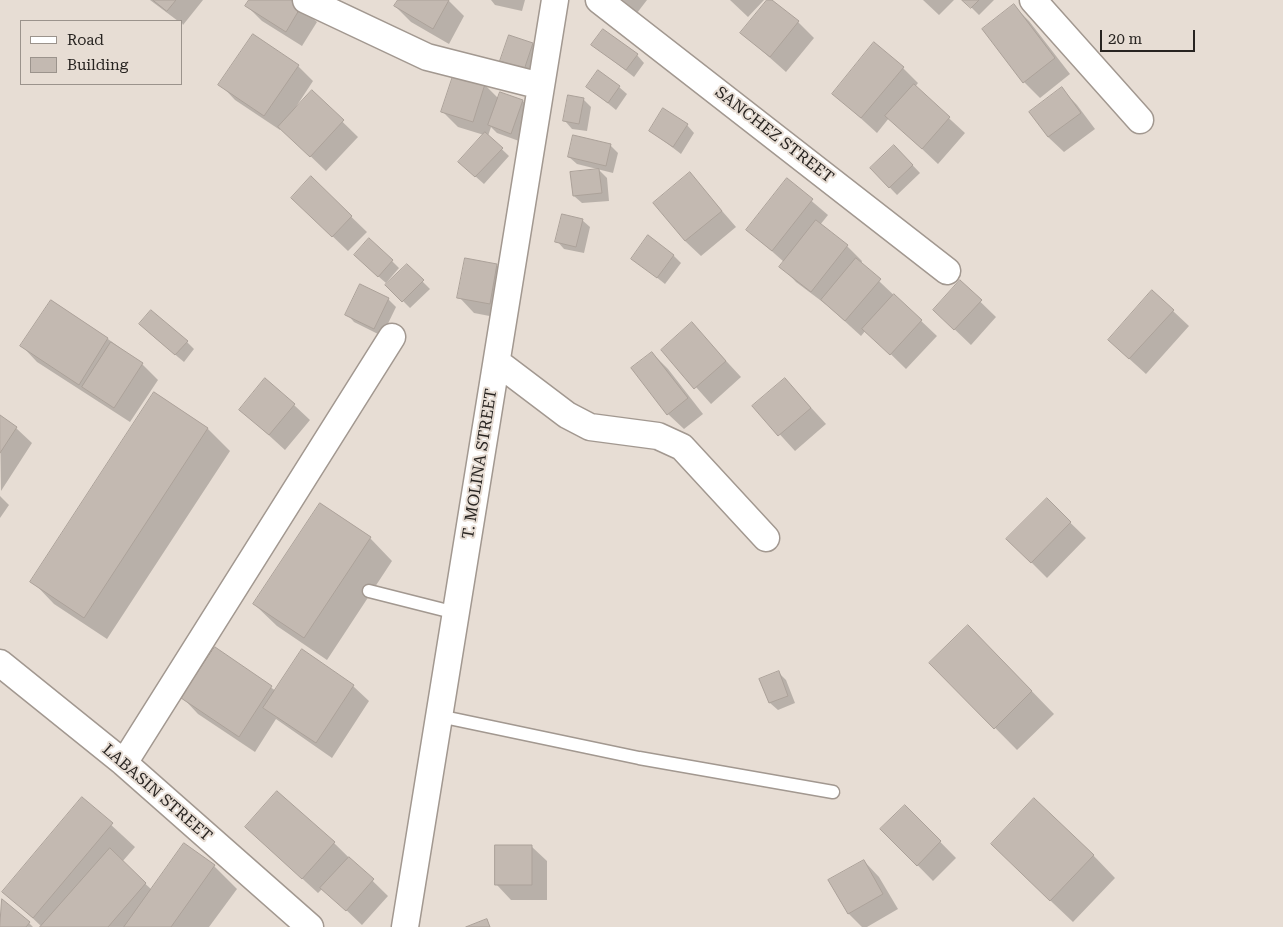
<!DOCTYPE html>
<style>
body{margin:0}
#map{position:relative;width:1283px;height:927px;overflow:hidden;background:#e7ddd4;font-family:"Roboto Serif",serif}
canvas{display:block}
.legend{position:absolute;left:20px;top:20px;width:162px;height:65px;box-sizing:border-box;background:#e7ddd4;border:1px solid #9b938c;margin:0;padding:6px 9px;list-style:none;font-size:15px;color:#282421}
.legend li{display:flex;align-items:center;gap:10px;height:25px}
.legend b{width:25px;border:1px solid #9b938c}
.scale{position:absolute;left:1100px;top:30px;width:95px;height:22px;box-sizing:border-box;border:2px solid #282421;border-top:0;padding-left:6px;font-size:15px;line-height:18px;white-space:nowrap;color:#282421;-webkit-text-stroke:4px #e7ddd4;paint-order:stroke}
</style>
<div id="map">
<canvas width="1283" height="927"></canvas>
<ul class="legend">
<li><b style="height:6px;background:#fff"></b>Road</li>
<li><b style="height:14px;background:#c3b9b1"></b>Building</li>
</ul>
<div class="scale">20 m</div>
</div>
<script>
const context = document.querySelector('canvas').getContext('2d');
context.lineJoin = 'round';
function paint(path, color) {
  context.fillStyle = color;
  context.fill(path, 'evenodd');
}
function stroke(path, color, width, dash) {
  context.strokeStyle = color;
  context.lineWidth = width;
  context.lineCap = dash ? 'butt' : 'round';
  context.setLineDash(dash || []);
  context.stroke(path);
}
function label(font, color, halo, rows, align = 'center') {
  context.font = font + ' "Roboto Serif",serif';
  context.lineWidth = 4;
  context.setLineDash([]);
  context.textBaseline = 'middle';
  context.strokeStyle = halo;
  context.fillStyle = color;
  for (const [text, x, y, turn = 0] of rows) {
    context.save();
    context.translate(x, y);
    context.rotate((+turn || 0) * Math.PI / 180);
    context.textAlign = isNaN(turn) ? turn : align;
    if (halo) context.strokeText(text, 0, 0);
    context.fillText(text, 0, 0);
    context.restore();
  }
}
paint(new Path2D(`
 M 150,0 L 203,0 L 183,25 L 181,21 L 178,21 Z
 M 250,0 L 292,0 L 317,22 L 302,46 L 262,21 L 247,6 Z
 M 399,0 L 448,0 L 464,16 L 449,44 L 411,22 L 395,6 Z
 M 491,0 L 525,0 L 522,11 L 495,5 Z
 M 622,0 L 647,0 L 637,13 Z
 M 730,0 L 764,0 L 748,17 Z
 M 769,0 L 798,22 L 814,38 L 786,72 L 742,33 Z
 M 923,0 L 954,0 L 939,15 Z
 M 964,0 L 994,0 L 979,15 Z
 M 1014,6 L 1029,21 L 1070,74 L 1040,98 L 1024,82 L 984,29 Z
 M 532,44 L 540,52 L 532,76 L 509,69 L 501,61 Z
 M 593,45 L 637,55 L 644,63 L 634,77 Z
 M 298,66 L 313,81 L 294,110 L 312,92 L 358,137 L 326,171 L 281,128 L 280,130 L 235,100 L 220,84 Z
 M 903,68 L 918,83 L 915,87 L 965,133 L 938,164 L 889,118 L 877,133 L 834,94 Z
 M 485,85 L 499,99 L 523,101 L 530,109 L 519,141 L 497,133 L 491,127 L 488,136 L 509,156 L 484,184 L 467,169 L 484,135 L 458,127 L 443,112 Z
 M 588,87 L 619,87 L 627,94 L 616,110 Z
 M 1062,89 L 1077,105 L 1095,129 L 1064,152 L 1048,137 L 1030,112 Z
 M 583,99 L 591,107 L 587,131 L 572,129 L 565,121 Z
 M 687,125 L 694,133 L 681,154 L 651,131 Z
 M 610,145 L 618,153 L 613,173 L 577,164 L 569,157 Z
 M 902,154 L 920,173 L 897,195 L 871,168 Z
 M 599,170 L 607,178 L 609,201 L 582,203 L 574,196 Z
 M 690,174 L 736,227 L 701,256 L 685,241 Z
 M 311,178 L 367,232 L 348,251 L 308,213 Z
 M 787,180 L 828,215 L 820,225 L 847,246 L 862,261 L 861,264 L 937,336 L 906,369 L 866,330 L 861,336 L 828,306 L 796,282 L 781,266 L 784,262 L 748,230 Z
 M 582,220 L 590,227 L 584,253 L 564,249 L 557,241 Z
 M 673,255 L 681,263 L 665,284 L 632,258 Z
 M 392,261 L 399,268 L 386,283 L 363,263 Z
 M 496,265 L 512,280 L 505,319 L 474,313 L 459,297 Z
 M 407,266 L 430,289 L 410,308 L 387,285 Z
 M 960,282 L 996,317 L 971,345 L 950,325 Z
 M 361,286 L 388,299 L 396,307 L 382,336 L 354,322 L 347,314 Z
 M 1173,311 L 1189,326 L 1146,374 L 1125,355 Z
 M 692,324 L 741,377 L 711,404 L 663,350 Z
 M 148,332 L 187,342 L 194,349 L 184,362 Z
 M 108,339 L 142,364 L 158,380 L 130,422 L 37,362 L 22,346 Z
 M 652,353 L 668,369 L 703,414 L 684,429 L 668,414 Z
 M 785,379 L 826,424 L 795,451 L 754,406 Z
 M 294,405 L 310,420 L 285,450 L 240,409 Z
 M 0,417 L 16,428 L 32,443 L 1,491 Z
 M 207,428 L 230,451 L 107,639 L 54,604 L 32,581 Z
 M 0,496 L 9,505 L 0,518 Z
 M 1047,500 L 1086,538 L 1047,578 L 1008,539 Z
 M 370,538 L 392,561 L 327,660 L 277,626 L 254,604 Z
 M 215,649 L 276,691 L 353,686 L 369,701 L 332,758 L 276,719 L 255,752 L 198,714 L 183,698 Z
 M 991,649 L 1054,714 L 1017,750 L 931,663 Z
 M 779,673 L 786,680 L 795,703 L 778,710 L 770,703 L 761,679 Z
 M 83,799 L 135,847 L 122,862 L 152,890 L 214,866 L 237,889 L 209,927 L 42,927 L 4,891 Z
 M 905,806 L 956,858 L 933,881 L 882,829 Z
 M 246,827 L 334,843 L 388,896 L 362,925 L 323,888 L 318,893 Z
 M 531,846 L 547,861 L 547,900 L 511,900 L 496,884 Z
 M 1093,855 L 1115,878 L 1073,922 L 1015,867 Z
 M 864,861 L 879,877 L 898,909 L 867,927 L 862,927 L 848,913 Z
 M 2,900 L 29,923 L 33,927 L 0,927 Z`), '#0003');
const building = new Path2D(`
 M 153,0 L 176,0 L 167,11 Z
 M 249,0 L 294,0 L 302,5 L 286,32 L 245,6 Z
 M 398,0 L 449,0 L 433,29 L 394,6 Z
 M 767,0 L 772,0 L 799,21 L 770,57 L 740,33 Z
 M 962,0 L 979,0 L 971,8 Z
 M 1014,4 L 1055,58 L 1023,83 L 982,29 Z
 M 603,29 L 638,54 L 626,70 L 591,45 Z
 M 253,34 L 299,65 L 264,116 L 218,85 Z
 M 509,35 L 533,43 L 524,70 L 500,61 Z
 M 874,42 L 904,67 L 861,118 L 832,94 Z
 M 598,70 L 620,86 L 608,103 L 586,87 Z
 M 454,73 L 485,84 L 473,122 L 441,112 Z
 M 914,84 L 950,117 L 922,149 L 885,116 Z
 M 1062,87 L 1081,113 L 1048,137 L 1029,112 Z
 M 312,90 L 344,120 L 310,157 L 278,127 Z
 M 500,92 L 523,100 L 511,134 L 488,125 Z
 M 568,95 L 584,98 L 579,124 L 563,121 Z
 M 663,108 L 688,124 L 673,147 L 649,131 Z
 M 485,132 L 503,148 L 475,177 L 458,162 Z
 M 573,135 L 611,144 L 606,166 L 568,157 Z
 M 894,145 L 913,165 L 889,188 L 870,168 Z
 M 599,169 L 602,193 L 573,196 L 570,172 Z
 M 690,172 L 722,211 L 685,241 L 653,203 Z
 M 311,176 L 352,216 L 332,237 L 291,198 Z
 M 787,178 L 813,199 L 772,251 L 746,230 Z
 M 562,214 L 583,219 L 576,247 L 555,242 Z
 M 816,220 L 848,245 L 811,292 L 779,267 Z
 M 648,235 L 674,255 L 657,278 L 631,259 Z
 M 369,238 L 393,260 L 378,277 L 354,255 Z
 M 465,258 L 497,264 L 490,304 L 457,298 Z
 M 856,258 L 881,279 L 845,321 L 821,300 Z
 M 407,264 L 424,280 L 402,302 L 385,285 Z
 M 960,280 L 982,300 L 954,330 L 933,310 Z
 M 360,284 L 389,298 L 374,329 L 345,315 Z
 M 1152,290 L 1174,310 L 1129,359 L 1108,340 Z
 M 894,294 L 922,320 L 890,355 L 862,329 Z
 M 51,300 L 108,338 L 79,385 L 20,346 Z
 M 151,310 L 188,341 L 175,355 L 139,324 Z
 M 692,322 L 726,361 L 694,389 L 661,350 Z
 M 111,342 L 143,363 L 114,408 L 82,387 Z
 M 652,352 L 688,398 L 667,415 L 631,368 Z
 M 265,378 L 295,404 L 269,435 L 239,410 Z
 M 785,378 L 811,408 L 778,436 L 752,406 Z
 M 154,392 L 208,428 L 84,618 L 30,582 Z
 M 0,415 L 17,427 L 0,453 Z
 M 1047,498 L 1071,522 L 1031,563 L 1006,539 Z
 M 320,503 L 371,537 L 304,638 L 253,604 Z
 M 968,625 L 1032,691 L 994,729 L 929,663 Z
 M 215,647 L 272,686 L 239,737 L 181,698 Z
 M 302,649 L 354,685 L 316,743 L 263,708 Z
 M 779,671 L 788,696 L 769,703 L 759,679 Z
 M 277,791 L 335,842 L 302,879 L 245,827 Z
 M 82,797 L 113,823 L 33,918 L 2,892 Z
 M 1034,798 L 1094,855 L 1050,901 L 991,844 Z
 M 905,805 L 941,841 L 917,866 L 880,829 Z
 M 184,843 L 215,865 L 171,927 L 124,927 Z
 M 495,845 L 532,845 L 532,885 L 495,885 Z
 M 110,848 L 146,883 L 108,927 L 40,927 Z
 M 349,857 L 374,879 L 346,911 L 320,888 Z
 M 864,860 L 883,894 L 848,914 L 828,880 Z
 M 2,899 L 30,922 L 26,927 L 0,927 Z
 M 487,919 L 490,927 L 466,927 Z`);
paint(building, '#c3b9b1');
stroke(building, '#aba199', 1);
const lane = new Path2D(`
 M 369,591 L 456,613
 M 439,716 L 639,758 L 833,792`);
const street = new Path2D(`
 M 306,0 L 427,57 L 541,86
 M 599,0 L 947,271
 M 1033,0 L 1140,120
 M 497,362 L 567,415 L 590,427 L 658,436 L 682,447 L 766,538
 M 0,663 L 124,763 L 310,927
 M 124,763 L 392,337
 M 405,927 L 555,0`);
stroke(lane, '#a29890', 15);
stroke(street, '#a29890', 29);
stroke(lane, '#fff', 12);
stroke(street, '#fff', 26);
label('16px', '#282421', '#e7ddd4', [
 ["SANCHEZ STREET",774,135,38],
 ["T. MOLINA STREET",480,464,-81],
 ["LABASIN STREET",157,793,41]
]);
</script>
